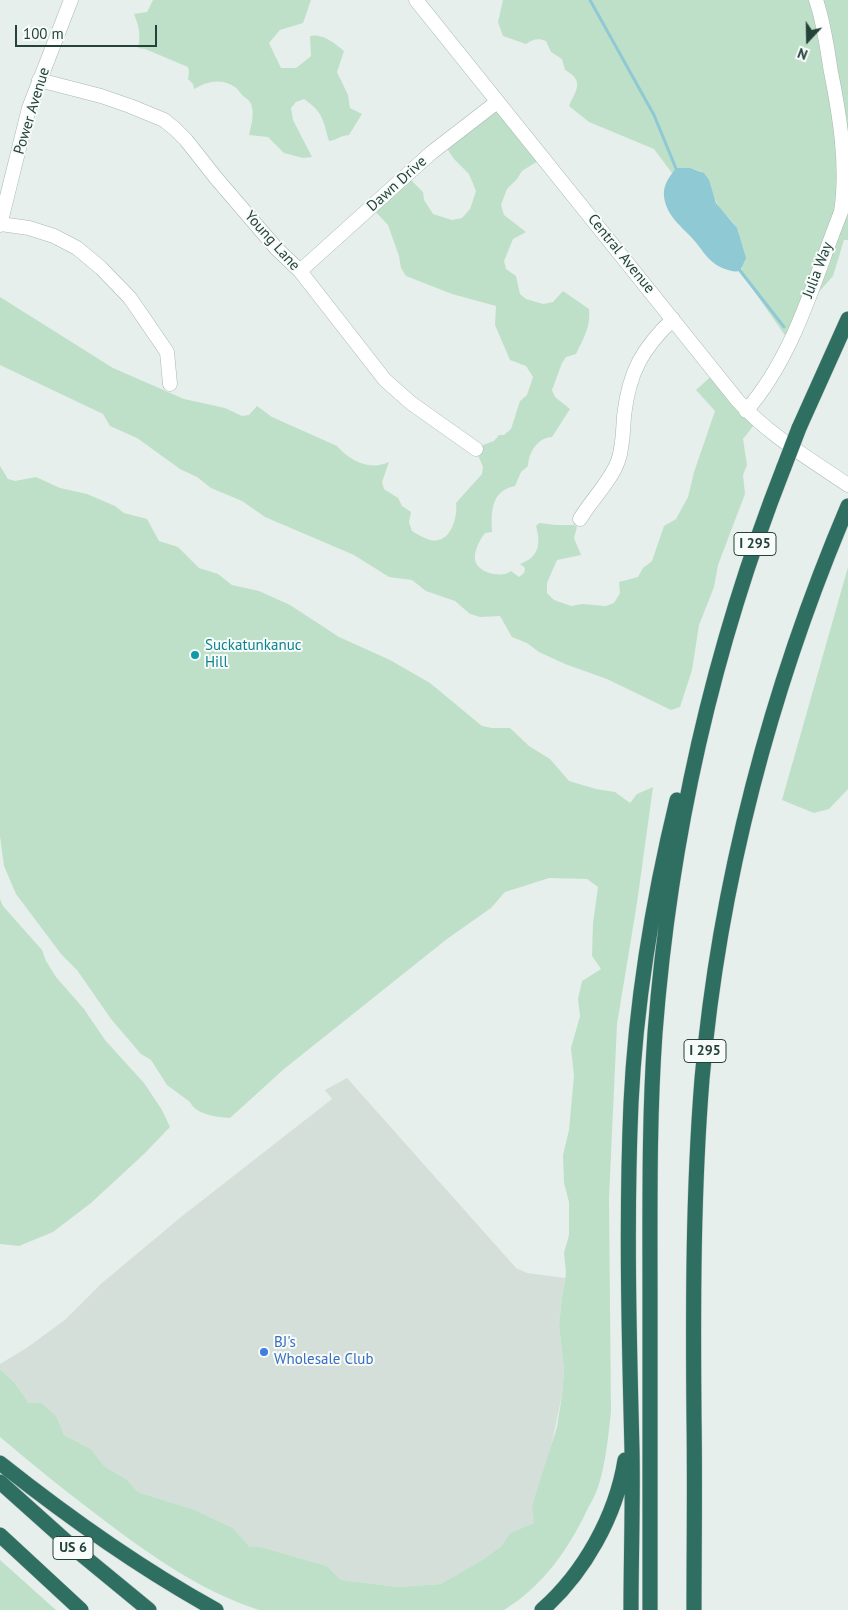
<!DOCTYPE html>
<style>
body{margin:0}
#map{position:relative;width:848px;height:1610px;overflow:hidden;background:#e6efeb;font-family:"PT Sans",sans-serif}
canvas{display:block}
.north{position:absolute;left:783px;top:15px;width:50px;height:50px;-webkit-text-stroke:4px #f7fbf9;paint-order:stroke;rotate:201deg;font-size:14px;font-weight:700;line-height:20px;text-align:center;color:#24423a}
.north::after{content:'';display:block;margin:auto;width:18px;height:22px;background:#24423a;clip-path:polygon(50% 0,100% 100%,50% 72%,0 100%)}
.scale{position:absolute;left:15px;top:25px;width:142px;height:22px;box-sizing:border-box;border:2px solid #24423a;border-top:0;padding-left:6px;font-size:15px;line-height:18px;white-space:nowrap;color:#24423a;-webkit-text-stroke:4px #f7fbf9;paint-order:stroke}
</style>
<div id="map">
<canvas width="848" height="1610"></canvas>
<div class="north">N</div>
<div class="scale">100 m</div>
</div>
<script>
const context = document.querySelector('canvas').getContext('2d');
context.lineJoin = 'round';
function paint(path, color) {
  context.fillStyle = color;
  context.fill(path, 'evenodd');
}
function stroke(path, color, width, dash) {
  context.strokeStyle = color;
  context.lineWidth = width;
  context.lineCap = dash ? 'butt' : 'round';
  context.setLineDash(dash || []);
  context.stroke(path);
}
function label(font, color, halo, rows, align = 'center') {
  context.font = font + ' "PT Sans",sans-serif';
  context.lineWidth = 4;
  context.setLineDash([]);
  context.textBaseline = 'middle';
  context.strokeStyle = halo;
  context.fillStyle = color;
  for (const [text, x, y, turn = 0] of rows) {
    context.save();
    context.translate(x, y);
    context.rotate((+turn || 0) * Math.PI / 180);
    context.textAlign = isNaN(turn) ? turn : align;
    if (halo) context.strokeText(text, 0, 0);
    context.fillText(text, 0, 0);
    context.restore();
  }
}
paint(new Path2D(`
 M 347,1078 L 516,1268 L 527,1273 L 565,1278 L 562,1297 L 559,1325 L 564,1370 L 562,1395 L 535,1523 L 510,1533 L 502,1547 L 479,1562 L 442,1584 L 398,1587 L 341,1580 L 327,1566 L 261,1547 L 250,1547 L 233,1528 L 195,1510 L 138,1492 L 126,1479 L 104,1466 L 91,1449 L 64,1435 L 57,1417 L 29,1403 L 15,1383 L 0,1369 L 0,1364 L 28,1347 L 66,1319 L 102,1283 L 181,1217 L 332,1099 L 325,1090 Z`), '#d4dfda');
paint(new Path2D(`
 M 153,0 L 311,0 L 303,23 L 280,30 L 269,43 L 281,68 L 296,68 L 311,56 L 310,36 C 323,33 334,43 344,51 L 337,72 L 348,95 L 350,108 L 362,114 L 349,135 C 339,136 337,140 329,141 C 323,120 323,112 304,99 L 296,102 L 291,108 L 293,120 L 312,157 L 303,158 L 284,153 L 268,137 L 249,135 C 251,126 254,117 252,107 C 251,101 247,99 243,96 C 240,93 238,89 235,87 C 221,78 208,81 194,89 L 193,84 L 188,79 L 189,72 L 188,67 L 145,49 L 138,48 C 141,36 139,26 134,14 L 147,12 Z
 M 503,0 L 848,0 L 848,240 L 844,240 L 833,276 L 818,293 L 801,335 L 791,342 L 789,341 L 740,271 L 742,269 C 741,257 741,241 737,229 C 733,219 720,212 716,201 C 704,175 711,168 676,168 L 672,173 L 654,149 L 589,122 L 569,106 C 576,90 585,81 565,70 L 562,59 L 551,52 L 546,41 C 538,38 533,39 526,44 L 503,36 L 498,22 Z
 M 495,103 L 541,159 L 522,171 L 517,179 L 507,189 L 501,205 L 504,215 L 526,232 L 513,239 L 504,261 L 506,269 L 516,276 L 520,294 L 526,299 L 543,304 L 553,302 L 563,291 L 589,309 C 591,327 583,339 576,354 L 566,357 L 562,363 L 552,390 L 555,397 L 570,409 L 552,437 C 537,438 529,452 528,466 L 521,472 L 515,486 C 491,491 491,511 492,532 L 485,533 C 479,541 472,554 476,563 C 481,574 503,578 511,571 L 519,577 L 524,573 L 525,568 L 520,564 C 539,557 541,544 536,526 L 539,523 L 556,525 L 574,525 L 577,527 L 574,538 L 581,555 L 557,560 L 547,583 L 547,593 L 554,600 L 571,606 L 582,604 L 606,606 L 614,603 L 620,593 L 619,582 L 638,577 L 643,568 L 652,561 L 664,526 L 676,519 L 688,497 L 694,472 L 715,411 L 696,390 L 717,371 L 757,421 L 743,439 L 747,465 L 743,475 L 745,494 L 718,565 L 714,587 L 699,625 L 692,670 L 680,707 L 671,710 L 607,679 L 565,664 L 539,652 L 527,643 L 512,637 L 500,616 L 480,617 L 470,614 L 455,601 L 426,591 L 412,580 L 389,577 L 354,555 L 265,517 L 242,501 L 211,488 L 197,477 L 180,469 L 137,438 L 110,426 L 103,414 L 0,365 L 0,297 L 113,368 L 184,399 L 225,408 L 242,416 L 249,415 L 257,406 L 272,417 L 337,446 C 350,461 370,471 389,462 L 382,482 L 384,489 L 398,498 L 402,506 L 411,512 L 409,522 L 412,531 C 417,534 424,538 430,540 C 450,545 458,518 456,503 L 482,474 L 483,467 L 475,448 L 494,441 L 499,435 L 504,435 L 511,429 L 520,401 L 527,395 L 533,377 L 526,366 L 510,360 L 495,325 L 496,306 L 452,294 L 406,276 L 401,268 L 399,256 L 388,225 L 372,208 L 408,177 L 423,192 L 424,200 L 433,214 L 452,220 L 462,218 L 470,209 L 476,191 L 469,174 L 454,159 L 444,144 Z
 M 0,466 L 8,479 L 15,481 L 36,477 L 60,488 L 87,494 L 115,506 L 124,513 L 147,519 L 159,541 L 178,547 L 199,568 L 218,574 L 232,585 L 259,591 L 290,605 L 339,637 L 390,660 L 430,683 L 482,726 L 492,728 L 510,728 L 529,746 L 550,759 L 569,781 L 596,789 L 615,792 L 630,803 L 637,794 L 653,787 L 637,903 L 617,1024 L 609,1198 L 611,1412 C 608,1437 606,1463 598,1487 C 596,1494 592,1501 588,1508 C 569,1549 543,1586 504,1610 L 259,1610 C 201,1591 153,1557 105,1521 C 69,1494 34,1466 0,1437 L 0,1369 L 15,1383 L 29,1403 L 41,1403 L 57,1417 L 64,1435 L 91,1449 L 104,1466 L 126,1479 L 138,1492 L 195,1510 L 233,1528 L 250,1547 L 261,1547 L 327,1566 L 341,1580 L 398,1587 L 441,1584 L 479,1562 L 501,1547 L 510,1533 L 534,1523 L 532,1506 L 557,1427 L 562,1395 L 564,1370 L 559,1325 L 562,1297 L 566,1273 L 564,1253 L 569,1235 L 569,1202 L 564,1183 L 563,1155 L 569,1130 L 574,1076 L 571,1048 L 580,1016 L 578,999 L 582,981 L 601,969 L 592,956 L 593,923 L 598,887 L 587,879 L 549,878 L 505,892 L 491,908 L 447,939 L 284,1069 L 230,1118 C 217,1117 196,1115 190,1102 L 167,1085 L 151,1060 L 141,1054 L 111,1019 L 77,970 L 61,954 L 16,894 L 4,866 L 0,836 Z
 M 848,567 L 848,789 L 829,809 L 814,813 L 782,800 Z
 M 0,899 L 3,906 L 42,950 L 46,961 L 56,977 L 84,1009 L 105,1040 L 144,1083 L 162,1110 L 170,1127 L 144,1154 L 91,1203 L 53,1232 L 19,1246 L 0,1244 Z
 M 0,1560 L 56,1610 L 0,1610 Z`), '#bfe0c8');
paint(new Path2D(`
 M 676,168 L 690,168 L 704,173 L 709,180 L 716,203 L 737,228 L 746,258 L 740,271 C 734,272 731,271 725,269 C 707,262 704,251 692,238 C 680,225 666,215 664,196 C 663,185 669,177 676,168 Z`), '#8ec9d4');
stroke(new Path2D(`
 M 590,0 L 654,115 L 677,171
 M 738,268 L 784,327`), '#8ec9d4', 3);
const minor = new Path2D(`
 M 416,0 L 738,401 C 770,436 810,459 848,485
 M 39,80 L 101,96 L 130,106 L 164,120 L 175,129 L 186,140 L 216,178 L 276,248 L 300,271 L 385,380 L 411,403 L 476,449
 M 0,224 L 29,228 L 54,236 L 77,248 L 101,268 L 130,298 L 167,352 L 170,384
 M 0,225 L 29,108 L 71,0
 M 300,271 L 431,153 L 497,102
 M 746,411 C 795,355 814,279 841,212 C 848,167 840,117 831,72 C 827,48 824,23 816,0
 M 580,519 C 591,500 611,481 618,461 C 623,447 623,431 624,416 C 629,372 642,349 673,319`);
const highway = new Path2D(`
 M 799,428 L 848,319
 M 0,1463 C 68,1517 140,1568 216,1610
 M 0,1482 L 76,1550 L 149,1610
 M 0,1535 L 81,1610
 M 542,1610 C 584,1573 616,1516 625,1460
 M 631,1610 C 631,1557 633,1504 632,1450 C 629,1335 626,1218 631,1103 C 636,1001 653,899 677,800
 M 650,1610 C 650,1503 650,1396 650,1289 C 650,1204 649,1118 655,1033 C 670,839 713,648 784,467
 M 694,1610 C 694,1546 695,1482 694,1418 C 693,1305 693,1192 702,1079 C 719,884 771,687 848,506`);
stroke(minor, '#a8b8b2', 15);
stroke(highway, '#c2cac8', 16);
stroke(minor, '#fff', 14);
stroke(highway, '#2f6f62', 15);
const highwayBridge = new Path2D(`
 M 784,467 L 799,428`);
stroke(highwayBridge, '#c2cac8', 16, []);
stroke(highwayBridge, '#2f6f62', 15);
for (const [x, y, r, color] of [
 [195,655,5,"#0f9aa8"],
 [264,1352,5,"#3f7fe0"]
]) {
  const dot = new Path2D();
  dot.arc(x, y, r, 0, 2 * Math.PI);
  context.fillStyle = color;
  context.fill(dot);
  stroke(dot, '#f7fbf9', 2);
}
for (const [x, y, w] of [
 [755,544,42],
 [705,1051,42],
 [73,1548,40]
]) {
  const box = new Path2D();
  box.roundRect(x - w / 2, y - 11.5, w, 23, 4);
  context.fillStyle = '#f7fbf9';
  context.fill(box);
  stroke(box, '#24423a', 1);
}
label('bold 14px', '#24423a', null, [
 ["I 295",755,544],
 ["I 295",705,1051],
 ["US 6",73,1548]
]);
label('15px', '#24423a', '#f7fbf9', [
 ["Power Avenue",32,111,-73],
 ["Dawn Drive",397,184,-42],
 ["Young Lane",272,241,48],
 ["Central Avenue",621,254,51],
 ["Julia Way",818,270,-69]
]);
label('15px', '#0d838f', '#f7fbf9', [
 ["Suckatunkanuc",205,646],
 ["Hill",205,663]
], 'left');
label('15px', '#366cbe', '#f7fbf9', [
 ["BJ's",274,1343],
 ["Wholesale Club",274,1360]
], 'left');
</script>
